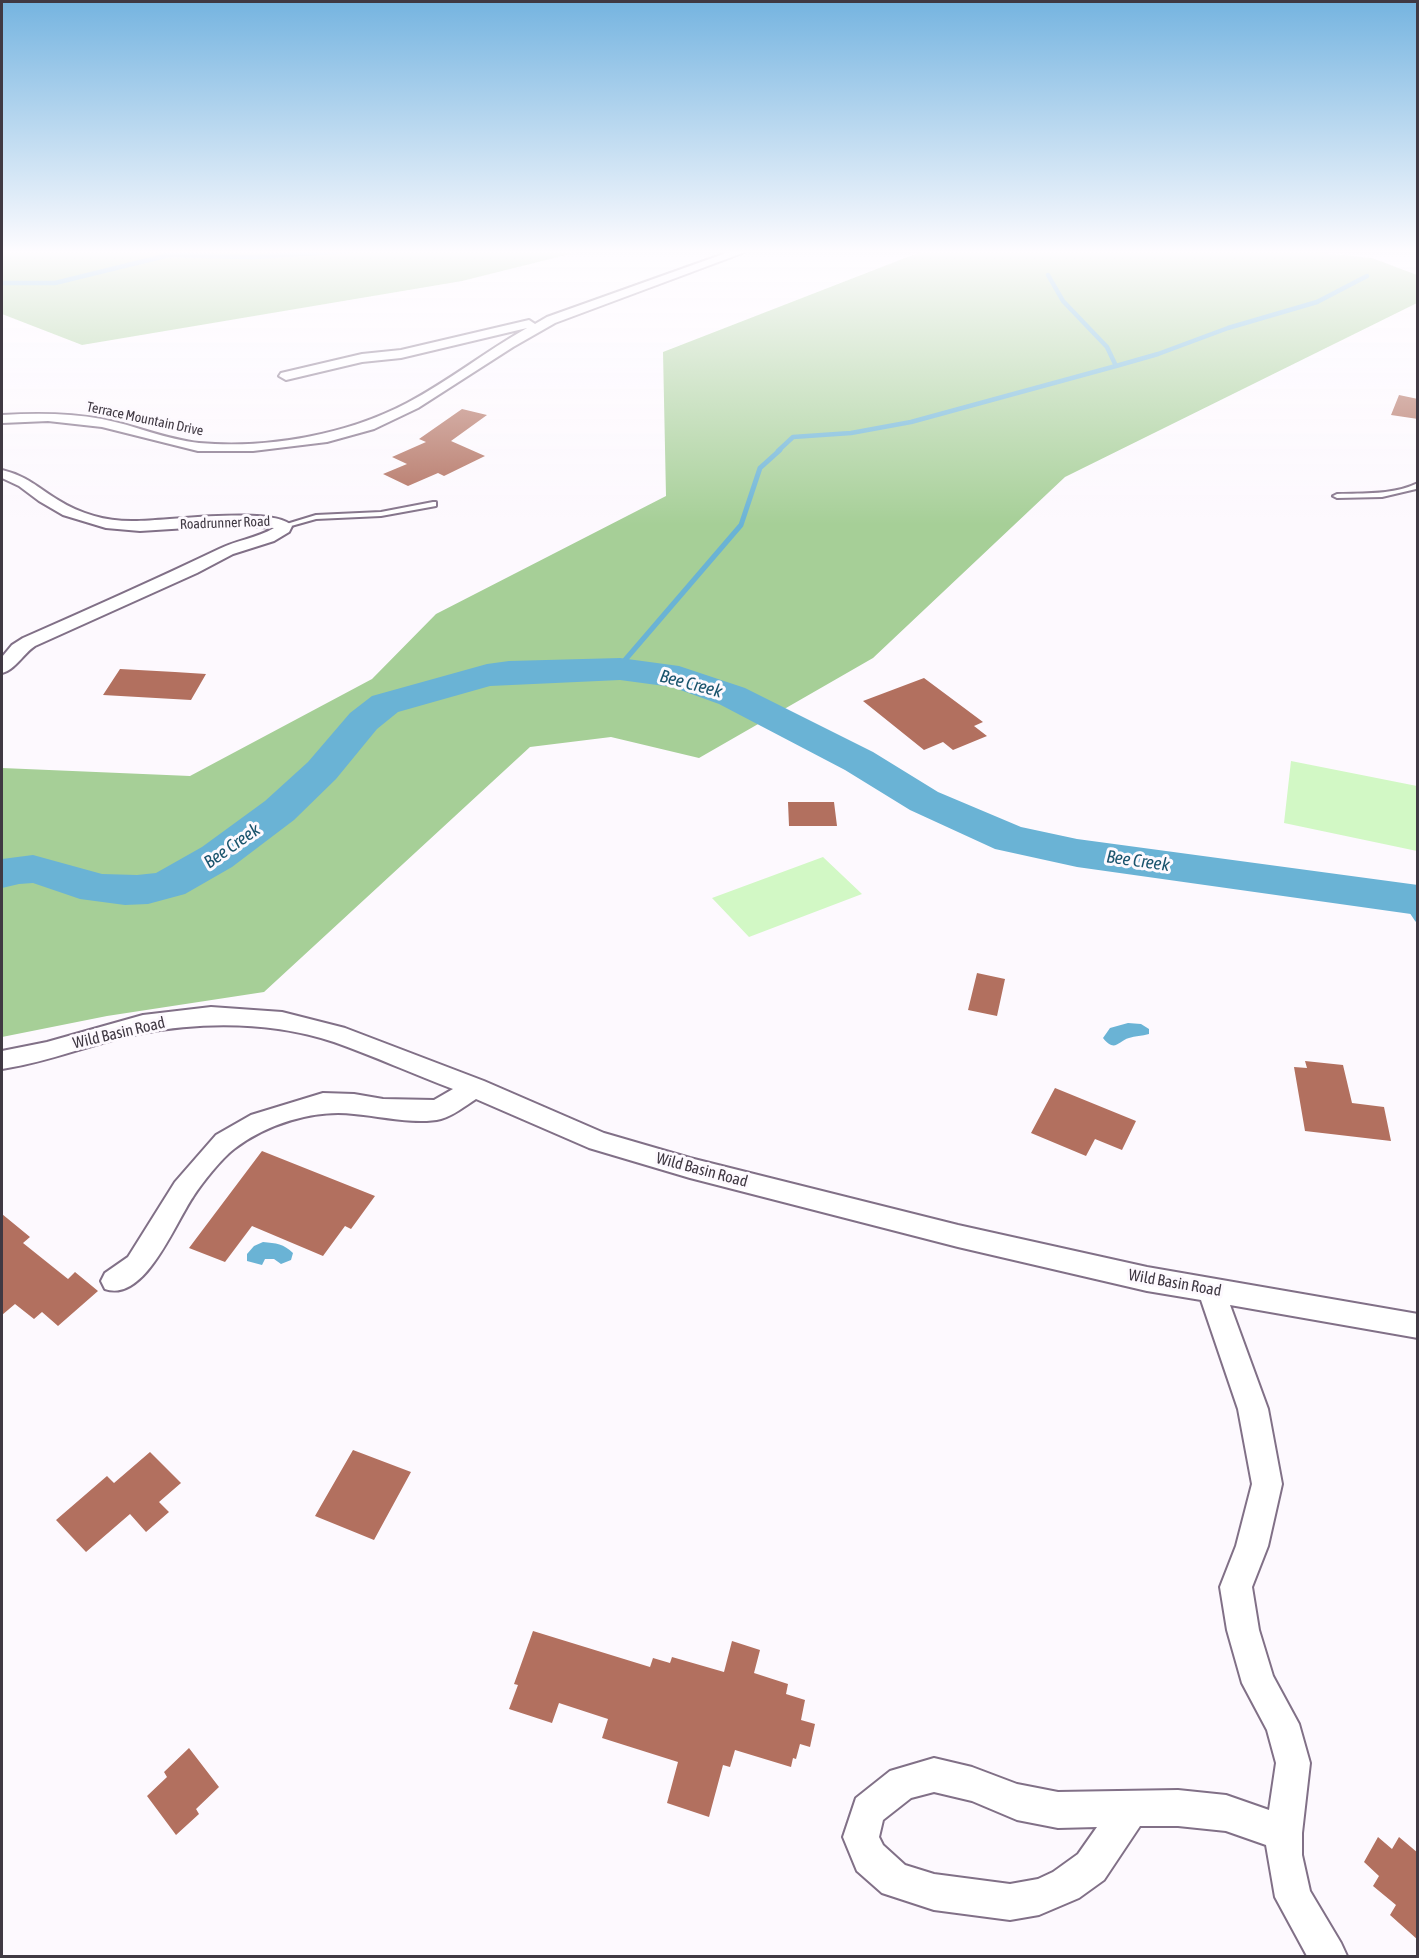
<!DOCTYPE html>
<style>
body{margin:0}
#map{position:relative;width:1419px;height:1958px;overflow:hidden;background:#fdf9fe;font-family:"Asap Condensed",sans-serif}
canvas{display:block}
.frame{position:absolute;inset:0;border:3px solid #403943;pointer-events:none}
</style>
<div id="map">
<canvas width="1419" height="1958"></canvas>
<div class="frame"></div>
</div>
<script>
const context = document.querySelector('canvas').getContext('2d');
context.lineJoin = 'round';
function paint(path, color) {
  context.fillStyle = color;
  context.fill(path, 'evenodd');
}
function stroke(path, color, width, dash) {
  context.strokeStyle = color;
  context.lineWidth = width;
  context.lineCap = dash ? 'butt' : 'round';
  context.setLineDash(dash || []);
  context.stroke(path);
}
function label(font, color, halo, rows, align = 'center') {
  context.font = font + ' "Asap Condensed",sans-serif';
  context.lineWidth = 6;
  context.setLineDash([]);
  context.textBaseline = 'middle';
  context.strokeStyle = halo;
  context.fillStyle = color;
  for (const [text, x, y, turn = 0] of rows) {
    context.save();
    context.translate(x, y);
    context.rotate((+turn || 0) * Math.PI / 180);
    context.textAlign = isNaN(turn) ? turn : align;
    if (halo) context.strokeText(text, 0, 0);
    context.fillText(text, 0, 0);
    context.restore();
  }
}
paint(new Path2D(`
 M 1291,761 L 1417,786 L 1417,851 L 1284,823 Z
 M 823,857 L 862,894 L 749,937 L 712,898 Z`), '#d2f8c5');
paint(new Path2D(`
 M 2,251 L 582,251 L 462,281 L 82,345 L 2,314 Z
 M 923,251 L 1306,251 L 1372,258 L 1417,275 L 1417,303 L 1065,477 L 873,658 L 699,758 L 611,737 L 530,747 L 264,992 L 107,1016 L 2,1037 L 2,768 L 190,776 L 372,679 L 436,614 L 666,496 L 663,352 Z`), '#a6cf97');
paint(new Path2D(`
 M 1128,1023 L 1141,1024 L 1149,1029 L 1149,1034 C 1142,1036 1135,1036 1129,1038 C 1118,1041 1115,1053 1103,1038 L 1110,1028 Z
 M 263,1242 C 276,1243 284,1244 293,1253 L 291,1260 L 281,1264 L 274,1259 L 265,1259 L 262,1265 L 247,1261 L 247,1254 L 254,1246 Z`), '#6ab3d5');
stroke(new Path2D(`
 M 2,283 L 55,283 L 169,255 L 253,257 L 349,251
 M 1116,366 L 1158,354 L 1228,328 L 1317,302 L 1367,276
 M 778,451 L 793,437 L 851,433 L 911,422 L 1116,366 L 1107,347 L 1063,301 L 1048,275`), '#6ab3d5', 4.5);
stroke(new Path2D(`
 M 620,669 L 625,660 L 741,525 L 760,468 L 780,450`), '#6ab3d5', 5);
stroke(new Path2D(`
 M 1404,898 L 1418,919`), '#6ab3d5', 7);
paint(new Path2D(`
 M 620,658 L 679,666 L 745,688 L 873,752 L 938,792 L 1021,827 L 1077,839 L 1418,885 L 1418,915 L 1077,867 L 995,849 L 910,810 L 845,770 L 719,704 L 672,687 L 620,680 L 490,686 L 398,712 L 377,729 L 336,779 L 294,820 L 232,867 L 185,894 L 148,904 L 125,905 L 80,899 L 33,883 L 19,884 L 2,888 L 2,859 L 33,855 L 102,874 L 137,875 L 156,873 L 202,847 L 265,801 L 308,762 L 350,713 L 372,696 L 487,664 L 509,661 Z`), '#6ab3d5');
paint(new Path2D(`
 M 1399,395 L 1418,399 L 1418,419 L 1391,415 Z
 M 462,409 L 487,415 L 451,441 L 485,456 L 444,476 L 438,473 L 408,486 L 383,474 L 407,464 L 392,457 L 426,442 L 419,439 Z
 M 120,669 L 175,672 L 206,674 L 191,700 L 103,695 Z
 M 924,678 L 983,722 L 974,726 L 987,736 L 953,750 L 943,742 L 924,750 L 863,701 Z
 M 788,802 L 834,802 L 837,826 L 789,826 Z
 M 977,973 L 1005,979 L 997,1016 L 968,1010 Z
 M 1305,1061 L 1343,1065 L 1352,1103 L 1384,1107 L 1391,1141 L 1305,1131 L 1294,1067 L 1307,1068 Z
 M 1055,1088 L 1136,1121 L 1122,1150 L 1095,1139 L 1086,1156 L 1031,1133 Z
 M 262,1151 L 375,1196 L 351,1229 L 345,1226 L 323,1256 L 252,1226 L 225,1262 L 189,1248 Z
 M 2,1214 L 30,1237 L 23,1243 L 68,1279 L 75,1272 L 98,1291 L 58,1326 L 42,1312 L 34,1319 L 15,1304 L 2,1315 Z
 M 353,1450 L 411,1472 L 374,1540 L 315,1516 Z
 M 150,1452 L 181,1483 L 159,1502 L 169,1512 L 146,1532 L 130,1514 L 86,1552 L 56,1520 L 107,1476 L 114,1483 Z
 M 533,1631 L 650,1667 L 653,1658 L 670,1663 L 672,1657 L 724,1672 L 732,1641 L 760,1650 L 754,1673 L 788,1684 L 786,1694 L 805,1700 L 801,1720 L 815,1724 L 810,1747 L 800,1744 L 796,1759 L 793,1758 L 791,1767 L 735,1750 L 730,1767 L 723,1765 L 709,1817 L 667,1803 L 678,1762 L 602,1738 L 608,1719 L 559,1703 L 552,1723 L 509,1709 L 518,1685 L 514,1684 Z
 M 189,1748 L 219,1787 L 196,1809 L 199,1814 L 176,1835 L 147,1796 L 167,1777 L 164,1772 Z
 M 1378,1837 L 1392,1849 L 1399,1837 L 1418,1853 L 1418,1940 L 1390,1915 L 1396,1905 L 1373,1886 L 1379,1876 L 1364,1862 Z`), '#b2705f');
const lane = new Path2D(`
 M 1418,483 L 1416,489 L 1382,497 L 1337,498 L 1333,496 L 1337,494 C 1364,493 1393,495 1418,483 Z
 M 433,502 L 436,502 L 436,506 L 381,516 L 316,519 L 284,528 L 280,526 L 316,515 L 381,512 Z`);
const street = new Path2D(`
 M 732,251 L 748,251 L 555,323 L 513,347 L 418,408 L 374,429 L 327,442 L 253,451 L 198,451 L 102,427 L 48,421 L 2,423 L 2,415 C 36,413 69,413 102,419 C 134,425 167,440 199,443 C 268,449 346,435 407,403 C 449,381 486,351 527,328 L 401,358 L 362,362 L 286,380 L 279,376 L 281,373 L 362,354 L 401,350 L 529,320 L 535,324 L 547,317 Z
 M 2,470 C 27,476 37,487 58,500 C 82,515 109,522 137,521 C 166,521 275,506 292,526 L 289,532 L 274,541 L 233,554 L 197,573 L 35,646 C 24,653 15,670 2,673 L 2,657 L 12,645 L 23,638 C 89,609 154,580 219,549 C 237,540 257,538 274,528 L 235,525 L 140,531 L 106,528 L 63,515 L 39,501 L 19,486 L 2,478 Z
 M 211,1007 L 282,1012 L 345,1028 L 484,1081 L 604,1133 L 690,1158 L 958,1225 L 1147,1267 L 1418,1314 L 1418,1338 L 1230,1305 L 1268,1409 L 1282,1484 L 1268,1546 L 1252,1587 L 1259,1630 L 1273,1676 L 1299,1724 L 1310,1763 L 1302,1833 L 1302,1855 L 1310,1891 L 1341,1943 L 1347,1956 L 1307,1956 L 1275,1897 L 1266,1845 L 1226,1831 L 1178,1826 L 1140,1826 L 1104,1880 L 1079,1898 L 1039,1915 L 1010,1920 L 934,1910 L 882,1893 L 857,1871 L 843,1837 L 856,1798 L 890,1771 L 934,1758 L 972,1767 L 1017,1784 L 1058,1792 L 1178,1790 L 1226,1795 L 1269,1810 L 1276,1763 L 1267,1730 L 1242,1683 L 1227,1630 L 1220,1587 L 1236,1546 L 1252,1484 L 1238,1409 L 1201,1300 L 1147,1291 L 958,1247 L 690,1178 L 589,1148 L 476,1099 C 465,1106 453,1116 441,1119 C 417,1125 379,1116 354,1114 C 315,1109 266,1124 234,1149 C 221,1159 202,1183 193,1197 C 175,1223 145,1303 105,1289 L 101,1281 L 105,1273 L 128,1257 L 175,1182 L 216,1135 L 251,1115 L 323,1093 L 354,1094 L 383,1099 L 434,1100 L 453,1089 C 413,1074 374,1056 334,1042 C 274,1022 205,1021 143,1033 C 95,1042 50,1062 2,1069 L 2,1051 L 47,1042 L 143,1015 ZM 934,1792 L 972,1801 L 1017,1820 L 1058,1828 L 1097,1827 L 1078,1854 L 1053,1872 L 1038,1879 L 1010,1884 L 934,1874 L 905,1865 L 883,1845 L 879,1837 L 883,1820 L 911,1798 Z`);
stroke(lane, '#817087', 4);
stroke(street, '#817087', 4);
paint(lane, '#fff');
paint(street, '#fff');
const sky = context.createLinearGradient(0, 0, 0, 525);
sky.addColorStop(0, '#75b4e0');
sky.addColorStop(0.48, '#fefcff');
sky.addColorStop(1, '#fefcff00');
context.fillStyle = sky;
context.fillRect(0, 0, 1419, 525);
label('14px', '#403943', '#fdf9fe', [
 ["Terrace Mountain Drive",145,419,12],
 ["Roadrunner Road",225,523,-2]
]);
label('16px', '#403943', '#fdf9fe', [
 ["Wild Basin Road",119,1033,-13],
 ["Wild Basin Road",702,1170,15],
 ["Wild Basin Road",1175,1283,10]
]);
label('italic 18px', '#1a546d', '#fdf9fe', [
 ["Bee Creek",691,684,15],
 ["Bee Creek",232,846,-35],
 ["Bee Creek",1138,861,8]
]);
</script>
